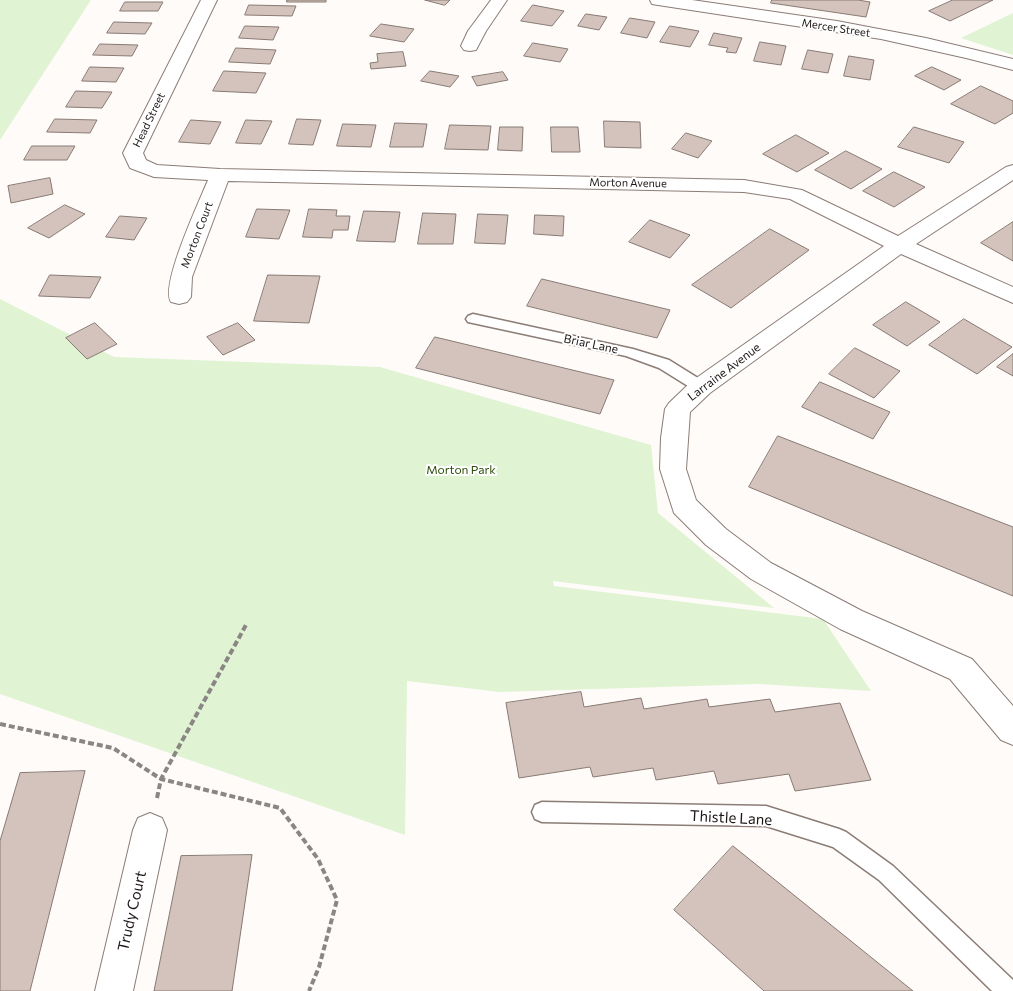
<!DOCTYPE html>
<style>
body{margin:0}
canvas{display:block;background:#fefbf9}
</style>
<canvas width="1013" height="991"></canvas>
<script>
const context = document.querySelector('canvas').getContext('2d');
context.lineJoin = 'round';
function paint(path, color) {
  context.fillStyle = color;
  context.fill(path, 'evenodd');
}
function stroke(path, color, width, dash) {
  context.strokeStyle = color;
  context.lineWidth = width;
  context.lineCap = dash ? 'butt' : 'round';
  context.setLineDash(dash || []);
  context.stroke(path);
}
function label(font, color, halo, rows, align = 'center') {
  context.font = font + ' Commissioner,sans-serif';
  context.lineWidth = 4;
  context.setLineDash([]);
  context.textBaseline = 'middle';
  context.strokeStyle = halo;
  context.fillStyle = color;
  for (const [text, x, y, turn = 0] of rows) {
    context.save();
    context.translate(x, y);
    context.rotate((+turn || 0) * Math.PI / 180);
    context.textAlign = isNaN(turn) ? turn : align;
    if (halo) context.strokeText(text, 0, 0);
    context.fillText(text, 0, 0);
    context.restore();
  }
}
paint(new Path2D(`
 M 0,0 L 91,0 L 0,140 Z
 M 1013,13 L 1013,55 L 961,38 Z
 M 0,299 L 114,357 L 380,367 L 651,445 L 658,513 L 774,608 L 553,581 L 554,586 L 823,619 L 871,691 L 759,684 L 500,692 L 407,681 L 405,835 L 0,694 Z`), '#e0f3d3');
const building = new Path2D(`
 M 287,0 L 326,0 L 326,2 L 287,2 Z
 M 425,0 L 450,0 L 445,5 Z
 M 772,0 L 858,0 L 870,2 L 866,17 L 771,3 Z
 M 953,0 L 993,0 L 950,21 L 929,11 Z
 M 125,2 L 163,2 L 158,11 L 120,11 Z
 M 249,5 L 296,6 L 292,16 L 245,15 Z
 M 533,5 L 564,11 L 552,26 L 521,21 Z
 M 586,14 L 607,17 L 599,30 L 578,26 Z
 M 630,18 L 655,22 L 647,38 L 621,33 Z
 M 114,22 L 152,23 L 145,34 L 107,33 Z
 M 381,24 L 414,29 L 404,42 L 370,36 Z
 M 245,26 L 279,27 L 273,40 L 239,38 Z
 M 670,26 L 699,31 L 690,47 L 660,42 Z
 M 714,33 L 742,38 L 736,53 L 726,52 L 728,48 L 709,45 Z
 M 760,42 L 786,46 L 781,65 L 754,61 Z
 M 533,43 L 568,49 L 560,62 L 524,56 Z
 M 100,44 L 138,45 L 132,56 L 93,55 Z
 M 236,48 L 276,50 L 270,64 L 229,62 Z
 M 808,50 L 833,54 L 828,73 L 802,69 Z
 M 403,52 L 406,66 L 371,69 L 370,63 L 378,62 L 377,54 Z
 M 849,56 L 874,60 L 870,80 L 844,76 Z
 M 90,67 L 124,68 L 116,82 L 82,81 Z
 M 932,67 L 961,80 L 944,90 L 915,76 Z
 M 224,71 L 266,73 L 256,93 L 213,91 Z
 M 430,71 L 459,76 L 450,87 L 421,81 Z
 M 503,72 L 508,80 L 477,86 L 472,77 Z
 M 981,86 L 1013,101 L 1013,113 L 995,124 L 951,104 Z
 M 76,91 L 112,92 L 102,108 L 66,107 Z
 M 55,119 L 97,120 L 90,133 L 47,132 Z
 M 297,119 L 321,120 L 313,145 L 289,144 Z
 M 191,120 L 221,122 L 210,144 L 179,142 Z
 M 246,120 L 272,121 L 261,144 L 236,143 Z
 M 604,121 L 640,122 L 641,148 L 605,147 Z
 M 395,123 L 427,124 L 423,147 L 390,147 Z
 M 343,124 L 376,125 L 371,147 L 337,146 Z
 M 450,125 L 491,126 L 488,150 L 445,149 Z
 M 500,127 L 523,127 L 522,151 L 498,150 Z
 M 551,127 L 578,127 L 580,152 L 552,152 Z
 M 914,127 L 964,142 L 949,163 L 898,147 Z
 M 686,133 L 712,141 L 698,158 L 672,149 Z
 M 796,135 L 829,153 L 797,172 L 763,154 Z
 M 32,146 L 75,146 L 67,160 L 24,160 Z
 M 846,151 L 882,169 L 851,189 L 815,170 Z
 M 894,172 L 925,187 L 894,207 L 863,191 Z
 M 50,178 L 53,194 L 11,203 L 8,186 Z
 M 65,205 L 85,214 L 49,238 L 28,228 Z
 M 257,209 L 290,210 L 279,239 L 246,237 Z
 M 309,209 L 337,210 L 336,216 L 350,216 L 348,230 L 333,230 L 332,238 L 303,237 Z
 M 364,211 L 400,212 L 395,242 L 357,241 Z
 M 423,213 L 456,214 L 453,244 L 418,244 Z
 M 478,214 L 508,215 L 505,244 L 475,243 Z
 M 535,215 L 564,216 L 563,236 L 534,234 Z
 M 120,216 L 147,218 L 134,240 L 106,237 Z
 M 650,220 L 690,235 L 670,258 L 629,242 Z
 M 1013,222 L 1013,261 L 981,243 Z
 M 770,229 L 809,250 L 731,308 L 692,285 Z
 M 50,275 L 101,277 L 90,298 L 39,296 Z
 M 268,275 L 320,276 L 309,323 L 254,321 Z
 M 542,279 L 670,310 L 657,338 L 527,306 Z
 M 906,302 L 940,322 L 907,346 L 873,325 Z
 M 964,319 L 1012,347 L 977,374 L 929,345 Z
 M 95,323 L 117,344 L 87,359 L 66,338 Z
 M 238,323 L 255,340 L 223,355 L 207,337 Z
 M 435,337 L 614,380 L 600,414 L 416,368 Z
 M 855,348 L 900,371 L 874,398 L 829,374 Z
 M 1013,354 L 1013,376 L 997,367 Z
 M 820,382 L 890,412 L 873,439 L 802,407 Z
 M 778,436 L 1013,527 L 1013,596 L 749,487 Z
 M 581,692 L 584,707 L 641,698 L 644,709 L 707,699 L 709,707 L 770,699 L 775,712 L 840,703 L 871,780 L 795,791 L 789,774 L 718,784 L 714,771 L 656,780 L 653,768 L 593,777 L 590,767 L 519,778 L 506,703 Z
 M 85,771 L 30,991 L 0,991 L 0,841 L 20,773 Z
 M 733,846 L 913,991 L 764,991 L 674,910 Z
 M 252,855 L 232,991 L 154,991 L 181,856 Z`);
paint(building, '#d3c3bc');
stroke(building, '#887a73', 1);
const lane = new Path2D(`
 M 473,314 L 633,349 L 669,360 L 706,383 L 708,387 L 706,391 L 701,392 L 696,391 L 659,368 L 626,356 L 468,322 L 466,319 L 468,316 Z
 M 542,802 L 766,806 L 839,829 L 846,832 L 893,866 L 1013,980 L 1013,991 L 992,991 L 879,880 L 833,847 L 766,826 L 542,822 L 535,819 L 532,812 L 535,805 Z`);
const street = new Path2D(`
 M 201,0 L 217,0 L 143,153 L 146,160 L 157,165 L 220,169 L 744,180 L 802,190 L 898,236 L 1006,167 L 1013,165 L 1013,180 L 916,244 L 1013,287 L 1013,303 L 901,254 L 710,393 L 690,412 L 686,469 L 696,500 L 726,529 L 771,563 L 862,611 L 972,659 L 1013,706 L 1013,745 L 1001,740 L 950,679 L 840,629 L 751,579 L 706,545 L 674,513 L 660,469 L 661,438 L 665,409 L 669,403 L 692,381 L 884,246 L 790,199 L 744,192 L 228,181 L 192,277 L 191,297 L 187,302 L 179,304 L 171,302 C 160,285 199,202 208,180 L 154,177 L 130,168 L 123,153 Z
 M 491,0 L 507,0 L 486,31 L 476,50 L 470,51 L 464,50 L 461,46 L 468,31 Z
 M 650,0 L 692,0 L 837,21 L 926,38 L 1013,59 L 1013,70 L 966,58 L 881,39 L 658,5 L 652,4 Z
 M 150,813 L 162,818 L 167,830 L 133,991 L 95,991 L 133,830 L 138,818 Z`);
stroke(lane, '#8b7c76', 3);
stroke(street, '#8b7c76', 2);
stroke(new Path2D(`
 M 0,724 L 113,748 L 161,779 L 280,808 L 318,859 L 337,900 L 319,967 L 309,991
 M 157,798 L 161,779 L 246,625`), '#8a8684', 4, [6, 3]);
paint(lane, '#fff');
paint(street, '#fff');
label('11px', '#1d1715', '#fff', [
 ["Mercer Street",836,28,9],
 ["Head Street",149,120,-64],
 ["Morton Avenue",628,183,1],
 ["Morton Court",197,235,-69]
]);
label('12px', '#1d1715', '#fff', [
 ["Briar Lane",591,344,12],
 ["Larraine Avenue",724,372,-37]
]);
label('12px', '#2c4c08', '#fff', [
 ["Morton Park",461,470]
]);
label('15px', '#1d1715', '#fff', [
 ["Thistle Lane",731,818,3],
 ["Trudy Court",132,911,-77]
]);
</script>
